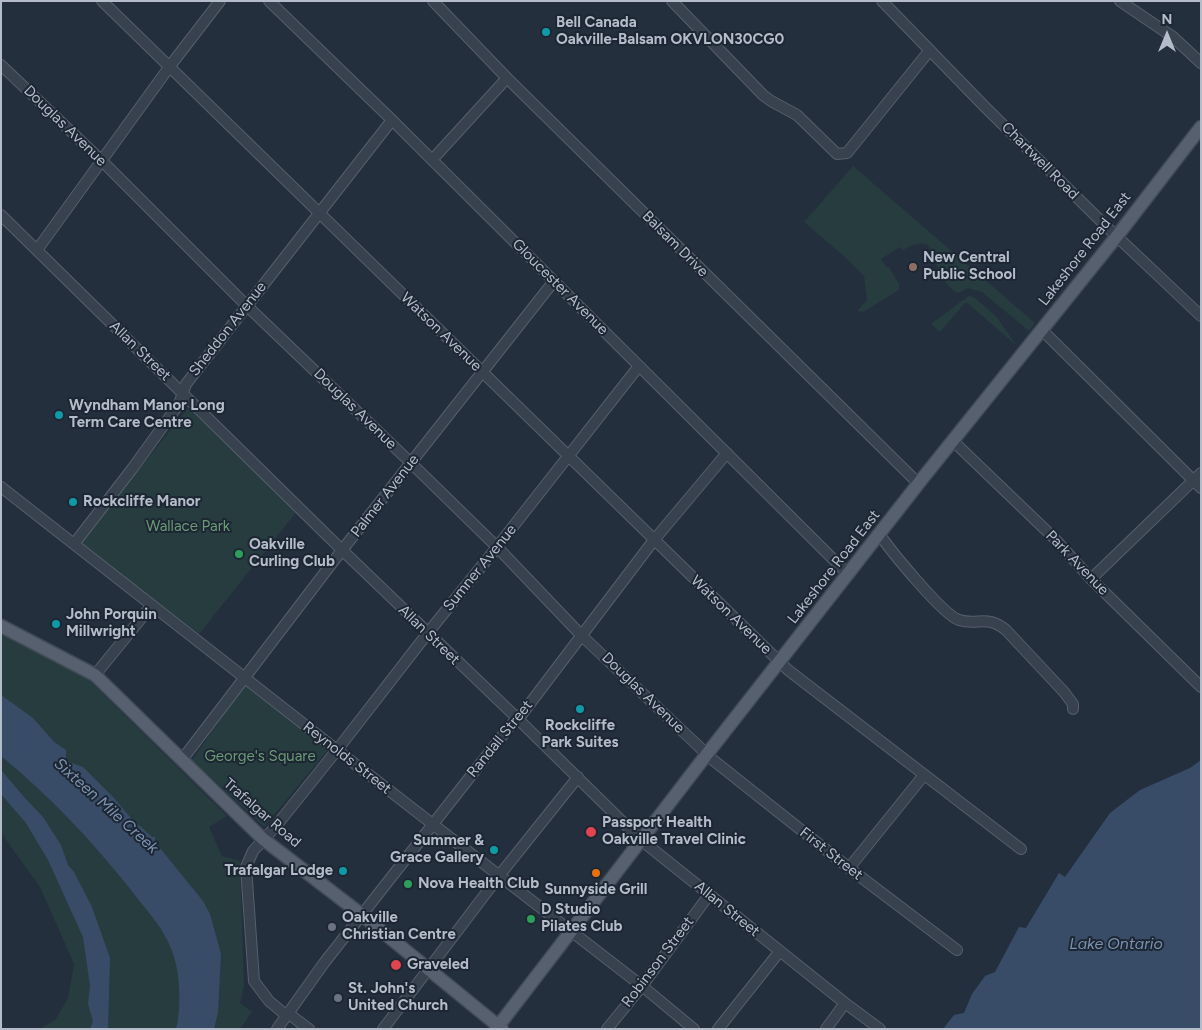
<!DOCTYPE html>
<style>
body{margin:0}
#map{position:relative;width:1202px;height:1030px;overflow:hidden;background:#242f3e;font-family:Figtree,sans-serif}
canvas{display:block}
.frame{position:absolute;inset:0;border:2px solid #b4bcc9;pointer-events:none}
.north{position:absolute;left:1142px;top:10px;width:50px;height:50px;-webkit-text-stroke:4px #1d2633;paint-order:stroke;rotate:0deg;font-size:14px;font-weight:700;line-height:20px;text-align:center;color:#b4bcc9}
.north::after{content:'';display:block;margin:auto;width:18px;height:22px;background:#b4bcc9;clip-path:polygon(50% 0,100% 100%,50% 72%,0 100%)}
</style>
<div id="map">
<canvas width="1202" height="1030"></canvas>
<div class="frame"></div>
<div class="north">N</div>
</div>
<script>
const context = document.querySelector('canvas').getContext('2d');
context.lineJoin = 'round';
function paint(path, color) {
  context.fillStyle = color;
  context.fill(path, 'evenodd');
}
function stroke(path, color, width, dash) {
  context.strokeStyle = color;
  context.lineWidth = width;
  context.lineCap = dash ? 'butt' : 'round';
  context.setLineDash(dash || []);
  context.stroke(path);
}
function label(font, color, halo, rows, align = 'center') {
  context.font = font + ' Figtree,sans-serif';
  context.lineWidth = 4;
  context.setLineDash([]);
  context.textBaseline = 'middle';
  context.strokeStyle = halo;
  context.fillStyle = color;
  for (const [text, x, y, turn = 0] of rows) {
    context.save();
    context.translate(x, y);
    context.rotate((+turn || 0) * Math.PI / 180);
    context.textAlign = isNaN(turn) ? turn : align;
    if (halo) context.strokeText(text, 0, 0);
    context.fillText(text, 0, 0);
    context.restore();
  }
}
paint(new Path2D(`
 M 853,166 L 1035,323 L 1029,331 L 982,292 L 968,288 L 958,293 C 942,286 935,260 928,245 C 918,242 912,245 903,250 L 900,247 L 881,259 L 886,267 L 889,267 L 899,284 L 899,290 L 863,312 L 857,311 L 867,300 L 864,276 L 846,258 L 804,222 Z
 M 970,296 L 975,298 L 996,316 L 1016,345 L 966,302 L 940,332 L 931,324 L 967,297 Z
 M 188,408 L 298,510 L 199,634 L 79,544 Z
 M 1,630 L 81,672 L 227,816 L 209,827 L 222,856 L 240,861 L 244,986 L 240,1003 L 252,1012 L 240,1029 L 40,1029 L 55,1020 L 68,998 L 74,964 L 40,887 L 1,833 Z
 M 246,683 L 328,750 L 264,827 L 192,760 Z`), '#263c3f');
paint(new Path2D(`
 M 1,695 L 33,718 L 54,742 L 66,750 L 66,761 L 83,767 L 114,798 L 130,817 L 152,837 L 155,837 L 155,841 L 159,847 L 203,901 L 210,914 L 221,954 L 218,1012 L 214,1029 L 176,1029 C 182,1006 180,967 170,946 C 160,923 146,910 131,890 C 92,841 50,796 1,756 Z
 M 1201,760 L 1201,1029 L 943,1029 L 954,1015 L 964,1013 L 972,994 L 985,976 L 995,972 L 1019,927 L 1026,928 L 1059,873 L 1065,877 L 1110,813 L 1140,790 L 1190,768 Z
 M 1,770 L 24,797 L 43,817 L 61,845 L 68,865 L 74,872 L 92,907 L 110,958 L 108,1029 L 90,1029 L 93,1021 L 88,1004 L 90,986 L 83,937 L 48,860 L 26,823 L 1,794 Z`), '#394c67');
const minor = new Path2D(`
 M 102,1 L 788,670 L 1021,849
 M 269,1 L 392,120 L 849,575
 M 433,1 L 507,78 L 919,484
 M 672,1 L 763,95 L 771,101 L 797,115 L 837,154 L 847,153 L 930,50
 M 882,1 L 985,107 L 1110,230 L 1201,316
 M 1120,1 L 1173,37 L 1201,63
 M 1,65 L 102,161 L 246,305 L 411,463 L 497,547 L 581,635 L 713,760 L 849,868 L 957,950
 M 432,160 L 507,78
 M 1,215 L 342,550 L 517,718 L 641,840 L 845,1003 L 880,1029
 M 37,250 L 170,66 L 220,1
 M 1042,330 L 1201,488
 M 953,441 L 1054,538 L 1091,579 L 1201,687
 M 1,487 L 333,747 L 642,986 L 694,1029
 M 880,535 C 891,551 943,615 959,620 C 978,626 986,614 1006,630 L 1064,692 L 1073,704 L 1073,709
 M 74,544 L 132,469 L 179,404 L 186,384 L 392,120
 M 1091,579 L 1201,473
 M 95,675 L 152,605
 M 181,761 L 339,554 L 554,281
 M 849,868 L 924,775
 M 289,1014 L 309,1029
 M 287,1016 L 269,1001 L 254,981 L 246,867 L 253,851 L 276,826 L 337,750 L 427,634 L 497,547 L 639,366
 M 277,1029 L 324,963 L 510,726 L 522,714 L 654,540 L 727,453
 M 383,1029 L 502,872 L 578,777
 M 607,1029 L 642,986 L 709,895
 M 718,1029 L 780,951
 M 826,1029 L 845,1003`);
const major = new Path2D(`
 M 1,626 L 95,675 L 263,839 L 362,915 L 502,1029
 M 496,1029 L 707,754 L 922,479 L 1117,236 L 1201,127`);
stroke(minor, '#565f6c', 12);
stroke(major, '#414a57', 15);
stroke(minor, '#38414e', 10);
stroke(major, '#56606e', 12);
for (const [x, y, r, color] of [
 [546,32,5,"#0f9aa8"],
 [913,267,5,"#8d6e63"],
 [59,415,5,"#0f9aa8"],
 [73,502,5,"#0f9aa8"],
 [239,554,5,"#2e9e5b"],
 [56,624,5,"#0f9aa8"],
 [580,709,5,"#0f9aa8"],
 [591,832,6,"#e0444e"],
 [494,850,5,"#0f9aa8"],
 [343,871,5,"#0f9aa8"],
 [596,873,5,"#e8710a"],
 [408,884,5,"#2e9e5b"],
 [531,919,5,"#2e9e5b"],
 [332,927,5,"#6b7280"],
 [396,965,6,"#e0444e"],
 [338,998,5,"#6b7280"]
]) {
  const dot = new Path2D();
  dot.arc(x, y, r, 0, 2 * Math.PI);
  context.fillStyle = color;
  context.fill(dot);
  stroke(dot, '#1d2633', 2);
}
label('bold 15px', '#b4bcc9', '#1d2633', [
 ["Bell Canada",556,23],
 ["Oakville-Balsam OKVLON30CG0",556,40],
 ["New Central",923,258],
 ["Public School",923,275],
 ["Wyndham Manor Long",69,406],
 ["Term Care Centre",69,423],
 ["Rockcliffe Manor",83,502],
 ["Oakville",249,545],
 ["Curling Club",249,562],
 ["John Porquin",66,615],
 ["Millwright",66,632],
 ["Rockcliffe",580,726,"center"],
 ["Park Suites",580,743,"center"],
 ["Passport Health",602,823],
 ["Oakville Travel Clinic",602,840],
 ["Summer &",484,841,"right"],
 ["Grace Gallery",484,858,"right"],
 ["Trafalgar Lodge",333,871,"right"],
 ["Nova Health Club",418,884],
 ["Sunnyside Grill",596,890,"center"],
 ["D Studio",541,910],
 ["Pilates Club",541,927],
 ["Oakville",342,918],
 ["Christian Centre",342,935],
 ["Graveled",407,965],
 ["St. John's",348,989],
 ["United Church",348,1006]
], 'left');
label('15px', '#b4bcc9', '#1d2633', [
 ["Douglas Avenue",65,126,44],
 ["Chartwell Road",1040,161,45],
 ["Balsam Drive",675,244,45],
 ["Lakeshore Road East",1085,249,-52],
 ["Gloucester Avenue",560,287,45],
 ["Sheddon Avenue",228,329,-52],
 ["Watson Avenue",441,332,44],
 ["Allan Street",140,351,44],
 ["Douglas Avenue",355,409,44],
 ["Palmer Avenue",385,496,-52],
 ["Park Avenue",1077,563,46],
 ["Lakeshore Road East",834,567,-52],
 ["Sumner Avenue",480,568,-51],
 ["Watson Avenue",731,615,44],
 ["Allan Street",429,635,44],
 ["Douglas Avenue",643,693,44],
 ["Randall Street",500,739,-51],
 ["Reynolds Street",347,758,38],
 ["Trafalgar Road",262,813,41],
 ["First Street",831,854,38],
 ["Allan Street",727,909,39],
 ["Robinson Street",658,962,-53]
]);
label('15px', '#6b9a76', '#1d2633', [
 ["Wallace Park",188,527],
 ["George's Square",260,757]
]);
label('italic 16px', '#7c92b1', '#1d2633', [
 ["Sixteen Mile Creek",106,806,42],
 ["Lake Ontario",1116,944]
]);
</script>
